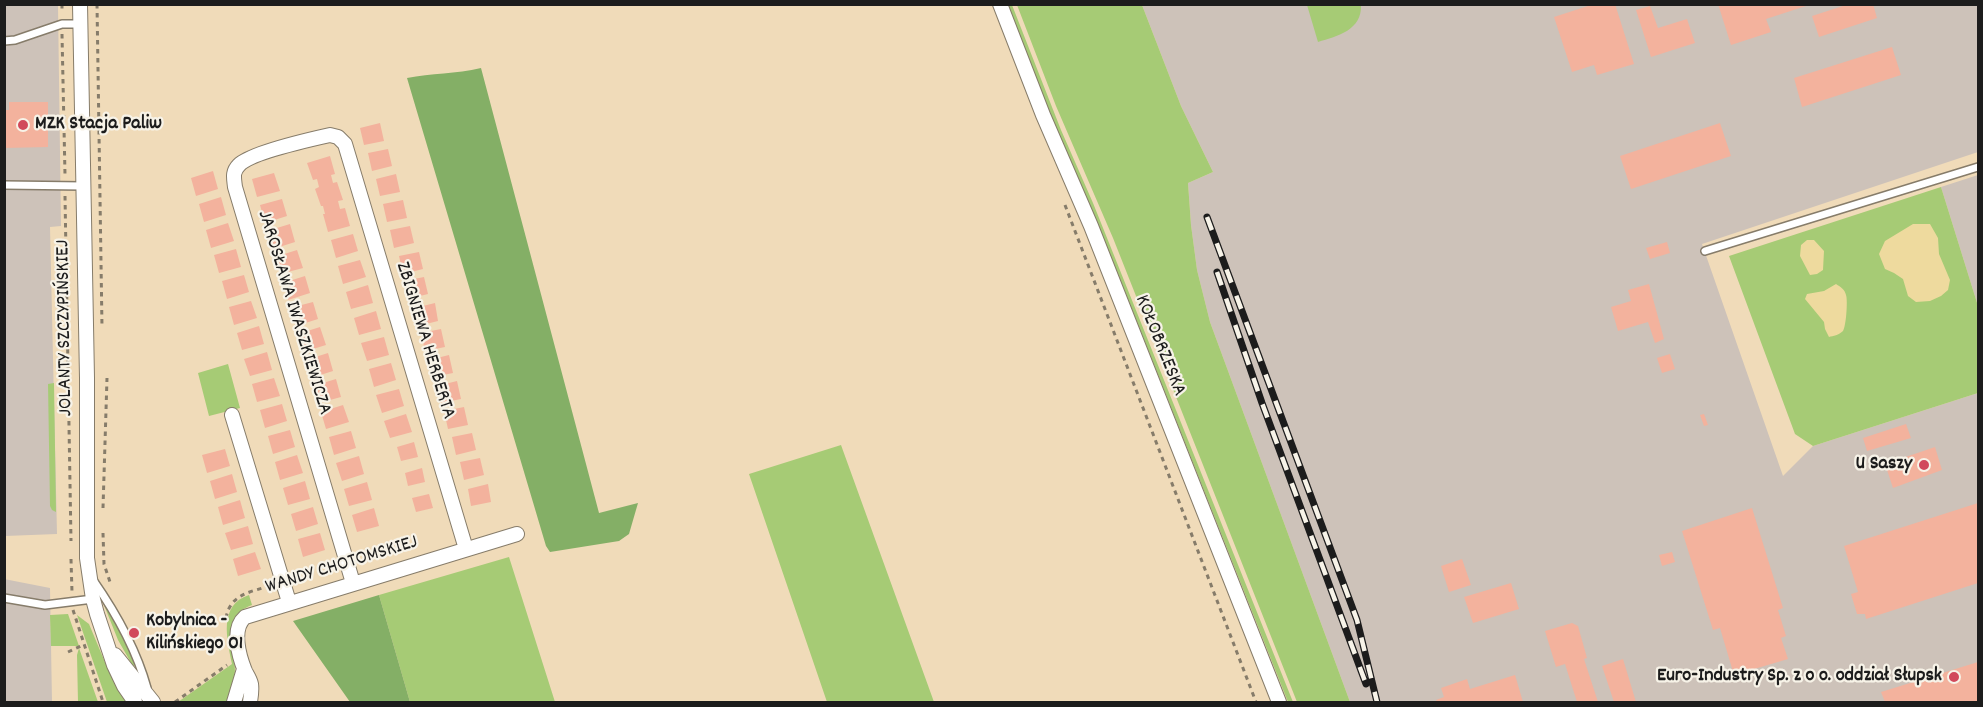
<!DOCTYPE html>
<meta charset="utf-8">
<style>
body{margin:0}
#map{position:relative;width:1983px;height:707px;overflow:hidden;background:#f0dbb9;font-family:Dekko,sans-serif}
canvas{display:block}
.frame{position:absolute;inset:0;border:6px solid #1c1c1c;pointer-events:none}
</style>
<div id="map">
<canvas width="1983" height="707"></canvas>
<div class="frame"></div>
</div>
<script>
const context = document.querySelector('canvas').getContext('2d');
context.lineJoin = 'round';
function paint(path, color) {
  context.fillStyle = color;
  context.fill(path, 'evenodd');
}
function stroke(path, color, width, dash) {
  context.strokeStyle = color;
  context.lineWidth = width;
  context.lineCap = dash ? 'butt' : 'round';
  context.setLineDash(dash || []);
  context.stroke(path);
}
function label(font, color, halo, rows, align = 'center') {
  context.font = font + ' Dekko,sans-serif';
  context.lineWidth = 4.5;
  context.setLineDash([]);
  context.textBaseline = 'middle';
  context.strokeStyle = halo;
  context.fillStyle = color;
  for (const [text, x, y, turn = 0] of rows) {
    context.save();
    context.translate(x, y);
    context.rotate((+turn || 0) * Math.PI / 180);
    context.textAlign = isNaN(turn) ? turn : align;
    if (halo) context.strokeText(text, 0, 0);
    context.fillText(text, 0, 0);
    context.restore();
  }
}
paint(new Path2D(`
 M 4,5 L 58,5 L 61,226 L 50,227 L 57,534 L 5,536 Z
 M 1142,5 L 1978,5 L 1978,152 L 1702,244 L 1783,476 L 1813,446 L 1978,393 L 1978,702 L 1350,702 L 1210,322 L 1197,270 L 1191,225 L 1188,183 L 1213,172 L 1181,106 Z
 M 1978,175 L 1978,306 L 1941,187 Z
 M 4,579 L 50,588 L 52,702 L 5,702 Z`), '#cdc2b9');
paint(new Path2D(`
 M 1007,5 L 1012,5 L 1061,130 L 1093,203 L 1293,702 L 1288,702 L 1118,274 L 1090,205 L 1044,100 Z
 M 1017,5 L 1142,5 L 1181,106 L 1213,172 L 1188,183 L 1191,225 L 1197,270 L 1210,322 L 1350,702 L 1297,702 L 1113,238 L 1056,106 Z
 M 1307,5 L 1361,5 C 1362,30 1338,36 1318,42 Z
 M 1941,187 L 1978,306 L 1978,393 L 1813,446 L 1795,434 L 1729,256 Z
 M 228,364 L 240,408 L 209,416 L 198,373 Z
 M 54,383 L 56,512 L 52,510 L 50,506 L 48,384 Z
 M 841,445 L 934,702 L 827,702 L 749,474 Z
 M 509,557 L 555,702 L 410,702 L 379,595 Z
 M 249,595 L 252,605 C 217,618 237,649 235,675 C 235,684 231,694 229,702 L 178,702 L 232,664 C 227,639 218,605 249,595 Z
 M 104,605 L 112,613 L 135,660 L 134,668 L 118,640 Z
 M 68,614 L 79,646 L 51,646 L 50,615 Z
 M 77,615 L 89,624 L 107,667 L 128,702 L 107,702 Z
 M 79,648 L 98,702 L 78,702 L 77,655 Z`), '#a6cb75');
paint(new Path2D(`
 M 481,68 L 599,513 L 638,503 L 629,534 L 619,541 L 550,552 L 546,546 L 407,78 C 431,73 456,74 481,68 Z
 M 379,595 L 410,702 L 350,702 L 293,621 Z`), '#84af66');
paint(new Path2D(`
 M 1913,224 L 1930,224 L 1938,238 L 1939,254 L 1950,280 L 1948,290 L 1941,296 L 1930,301 L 1916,302 L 1908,296 L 1903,279 L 1894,273 L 1885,269 L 1879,254 L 1885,241 Z
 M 1807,240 L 1814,240 L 1824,251 L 1823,270 L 1817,274 L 1810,275 L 1800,256 L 1801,245 Z
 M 1836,284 C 1841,287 1845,290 1846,295 C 1848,301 1846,327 1843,331 C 1839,335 1833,336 1829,337 L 1825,329 L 1824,322 L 1805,299 L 1807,294 L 1824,291 Z`), '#eeda9e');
paint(new Path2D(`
 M 1594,4 L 1615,4 L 1634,64 L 1597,75 L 1594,65 L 1572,72 L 1554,17 Z
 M 1718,4 L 1809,4 L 1809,5 L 1766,19 L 1771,32 L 1731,45 Z
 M 1849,4 L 1873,4 L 1877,18 L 1819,37 L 1812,16 Z
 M 1650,6 L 1658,28 L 1687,19 L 1695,43 L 1651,57 L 1636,10 Z
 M 1892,47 L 1901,75 L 1802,107 L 1794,78 Z
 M 9,102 L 48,102 L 48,147 L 4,148 L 4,110 L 9,110 Z
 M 380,123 L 384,141 L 364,145 L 360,128 Z
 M 1720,123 L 1731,156 L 1631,189 L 1620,156 Z
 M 388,149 L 392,166 L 372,171 L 368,153 Z
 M 330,156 L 335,174 L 331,175 L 333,183 L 337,182 L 343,200 L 338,201 L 340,209 L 345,208 L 350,226 L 328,232 L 323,214 L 325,214 L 323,206 L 321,206 L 315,189 L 319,187 L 317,179 L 313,180 L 307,163 Z
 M 213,171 L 218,189 L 196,196 L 191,178 Z
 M 274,173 L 280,191 L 257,197 L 252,179 Z
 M 396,174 L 400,192 L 380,196 L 376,179 Z
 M 221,197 L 226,215 L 204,222 L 199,204 Z
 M 282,199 L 287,216 L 265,223 L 260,205 Z
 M 403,200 L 407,218 L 387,222 L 383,204 Z
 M 228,223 L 234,241 L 211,248 L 206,230 Z
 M 290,224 L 295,242 L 273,249 L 267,231 Z
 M 410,226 L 414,243 L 394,248 L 390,230 Z
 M 353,234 L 358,251 L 336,258 L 331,240 Z
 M 1667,242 L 1670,253 L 1650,259 L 1646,248 Z
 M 236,249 L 241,267 L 219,273 L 214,255 Z
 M 297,250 L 303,268 L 280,274 L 275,257 Z
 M 419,252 L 423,269 L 403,274 L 399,256 Z
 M 360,260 L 366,277 L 343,284 L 338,266 Z
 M 244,275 L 249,292 L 227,299 L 222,281 Z
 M 305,276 L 310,293 L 288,300 L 283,283 Z
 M 424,277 L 428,294 L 408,299 L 404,281 Z
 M 1649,284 L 1664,339 L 1655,343 L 1648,322 L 1618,331 L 1611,307 L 1631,301 L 1628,290 Z
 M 368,285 L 373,303 L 351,309 L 346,292 Z
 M 251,301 L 257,318 L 234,325 L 229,307 Z
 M 313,302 L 318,319 L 296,326 L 290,308 Z
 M 435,303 L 438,321 L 418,326 L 415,308 Z
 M 376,311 L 381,329 L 359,335 L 354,318 Z
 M 259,326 L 264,344 L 242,350 L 237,333 Z
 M 320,327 L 326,345 L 303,352 L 298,334 Z
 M 441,329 L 445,347 L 425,351 L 421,333 Z
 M 384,337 L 389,355 L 367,361 L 361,343 Z
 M 267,352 L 272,370 L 250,376 L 244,359 Z
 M 328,353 L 333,371 L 311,378 L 306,360 Z
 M 1670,354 L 1675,369 L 1662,373 L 1657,358 Z
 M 449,355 L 453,373 L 433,377 L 429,360 Z
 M 391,363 L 396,380 L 374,387 L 369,369 Z
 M 274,378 L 280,396 L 257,402 L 252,384 Z
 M 336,379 L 341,397 L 319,403 L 313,386 Z
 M 457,381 L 461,399 L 441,403 L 437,386 Z
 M 399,389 L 404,406 L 382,413 L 376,395 Z
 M 282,404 L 287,421 L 265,428 L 260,410 Z
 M 343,405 L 349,422 L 326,429 L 321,412 Z
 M 464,407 L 468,425 L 448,429 L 444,411 Z
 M 406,414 L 412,432 L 390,438 L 384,421 Z
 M 1704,414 L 1708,425 L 1704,426 L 1700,415 Z
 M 1906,424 L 1911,438 L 1867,451 L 1863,438 Z
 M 290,430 L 295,447 L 273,454 L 268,436 Z
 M 351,431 L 356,448 L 334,455 L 329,437 Z
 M 472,433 L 476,450 L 456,455 L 452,437 Z
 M 414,442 L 418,457 L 401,461 L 397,447 Z
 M 1935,447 L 1942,470 L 1893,488 L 1885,464 Z
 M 225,449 L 230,466 L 207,473 L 202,455 Z
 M 297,455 L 303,473 L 280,480 L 275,462 Z
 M 359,456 L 364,474 L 342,481 L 336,463 Z
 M 480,458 L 484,475 L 464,480 L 460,462 Z
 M 422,468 L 425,482 L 408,486 L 405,473 Z
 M 232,474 L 237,492 L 215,499 L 210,481 Z
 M 305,481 L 310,499 L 288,505 L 283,488 Z
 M 367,482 L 372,500 L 349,506 L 344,489 Z
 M 488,484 L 491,502 L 471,506 L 468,489 Z
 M 429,494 L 433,508 L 416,512 L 412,498 Z
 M 240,500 L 245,518 L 223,525 L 218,507 Z
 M 1978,503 L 1978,583 L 1866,619 L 1865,614 L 1857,614 L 1851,594 L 1858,592 L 1844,546 Z
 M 313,507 L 318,524 L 296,531 L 291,514 Z
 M 374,508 L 379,526 L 357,532 L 352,515 Z
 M 1752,508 L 1783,608 L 1778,610 L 1786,636 L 1781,638 L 1788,659 L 1734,675 L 1720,628 L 1713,630 L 1682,531 Z
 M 248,526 L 253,544 L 231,550 L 225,533 Z
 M 320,533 L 325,550 L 303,557 L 298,539 Z
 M 255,552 L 261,569 L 238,576 L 233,559 Z
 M 1672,552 L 1675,562 L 1662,566 L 1659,555 Z
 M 1462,559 L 1471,585 L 1449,592 L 1441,566 Z
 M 1511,583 L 1519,609 L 1473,623 L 1464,597 Z
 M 1572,623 L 1578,626 L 1587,658 L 1584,659 L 1598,702 L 1577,702 L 1565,664 L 1556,667 L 1545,631 Z
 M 1623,659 L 1636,702 L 1614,702 L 1602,666 Z
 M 1978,662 L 1978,702 L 1885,702 L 1881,692 Z
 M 1515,675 L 1523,702 L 1437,702 L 1436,700 L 1444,697 L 1441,688 L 1467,679 L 1470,689 Z`), '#f3b29d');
const lane = new Path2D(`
 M 4,41 L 15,40 L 62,24 L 80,24
 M 4,185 L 83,186
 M 1705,251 L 1978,167
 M 93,580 C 116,613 136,648 147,688
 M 4,598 L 45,605 L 93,599`);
const street = new Path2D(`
 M 80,4 L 87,378 L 87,558 L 93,599 L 97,614 L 114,665 L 124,686 L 135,702
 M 1000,4 L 1043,115 L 1091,226 L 1279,702
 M 232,415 L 289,602
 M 353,583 L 235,187 C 234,178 232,172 239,165 C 250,153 312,139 330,135 L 338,137 L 345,144 L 466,549
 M 115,655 L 153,702
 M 234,702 L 244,669
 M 250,702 C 251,696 252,690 251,684 C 250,679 247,675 245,671 C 239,656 231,629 245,617 L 517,534`);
stroke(lane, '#867c6a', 10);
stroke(street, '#867c6a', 16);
stroke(new Path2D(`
 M 62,4 L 62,13
 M 97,4 L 102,327
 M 62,34 L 65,175
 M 65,196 L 71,541
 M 1065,205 L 1256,702
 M 103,508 L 107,378
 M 103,533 L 104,564 L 111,585
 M 71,559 L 72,592
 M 73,610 L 103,702
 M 226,618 C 230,595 249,592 270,586
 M 68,652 L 83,645
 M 175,702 L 227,665`), '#867c6a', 3, [4.5, 4.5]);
stroke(lane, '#fff', 7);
stroke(street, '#fff', 14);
const rail = new Path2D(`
 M 1207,217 L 1357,620 L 1377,702
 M 1217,272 L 1262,403 L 1366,684`);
stroke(rail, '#1c1c1c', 7);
stroke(rail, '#f7f3e8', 4.5, [14]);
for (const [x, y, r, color] of [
 [23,125,6,"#d1495b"],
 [1924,465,6,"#d1495b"],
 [134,633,6,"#d1495b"],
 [1954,677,6,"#d1495b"]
]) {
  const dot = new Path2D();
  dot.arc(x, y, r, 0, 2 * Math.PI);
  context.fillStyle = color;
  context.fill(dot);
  stroke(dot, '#f7f3e8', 2);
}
label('bold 20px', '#1c1c1c', '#f7f3e8', [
 ["MZK Stacja Paliw",35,125],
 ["U Saszy",1912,465,"right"],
 ["Kobylnica -",146,622],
 ["Kilińskiego 01",146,645],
 ["Euro-Industry Sp. z o o. oddział Słupsk",1942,677,"right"]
], 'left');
label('20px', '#1c1c1c', '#f7f3e8', [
 ["JAROSŁAWA IWASZKIEWICZA",293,313,73],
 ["JOLANTY SZCZYPIŃSKIEJ",66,328,-91],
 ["ZBIGNIEWA HERBERTA",424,341,73],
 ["KOŁOBRZESKA",1159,346,68],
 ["WANDY CHOTOMSKIEJ",342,566,-17]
]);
</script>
